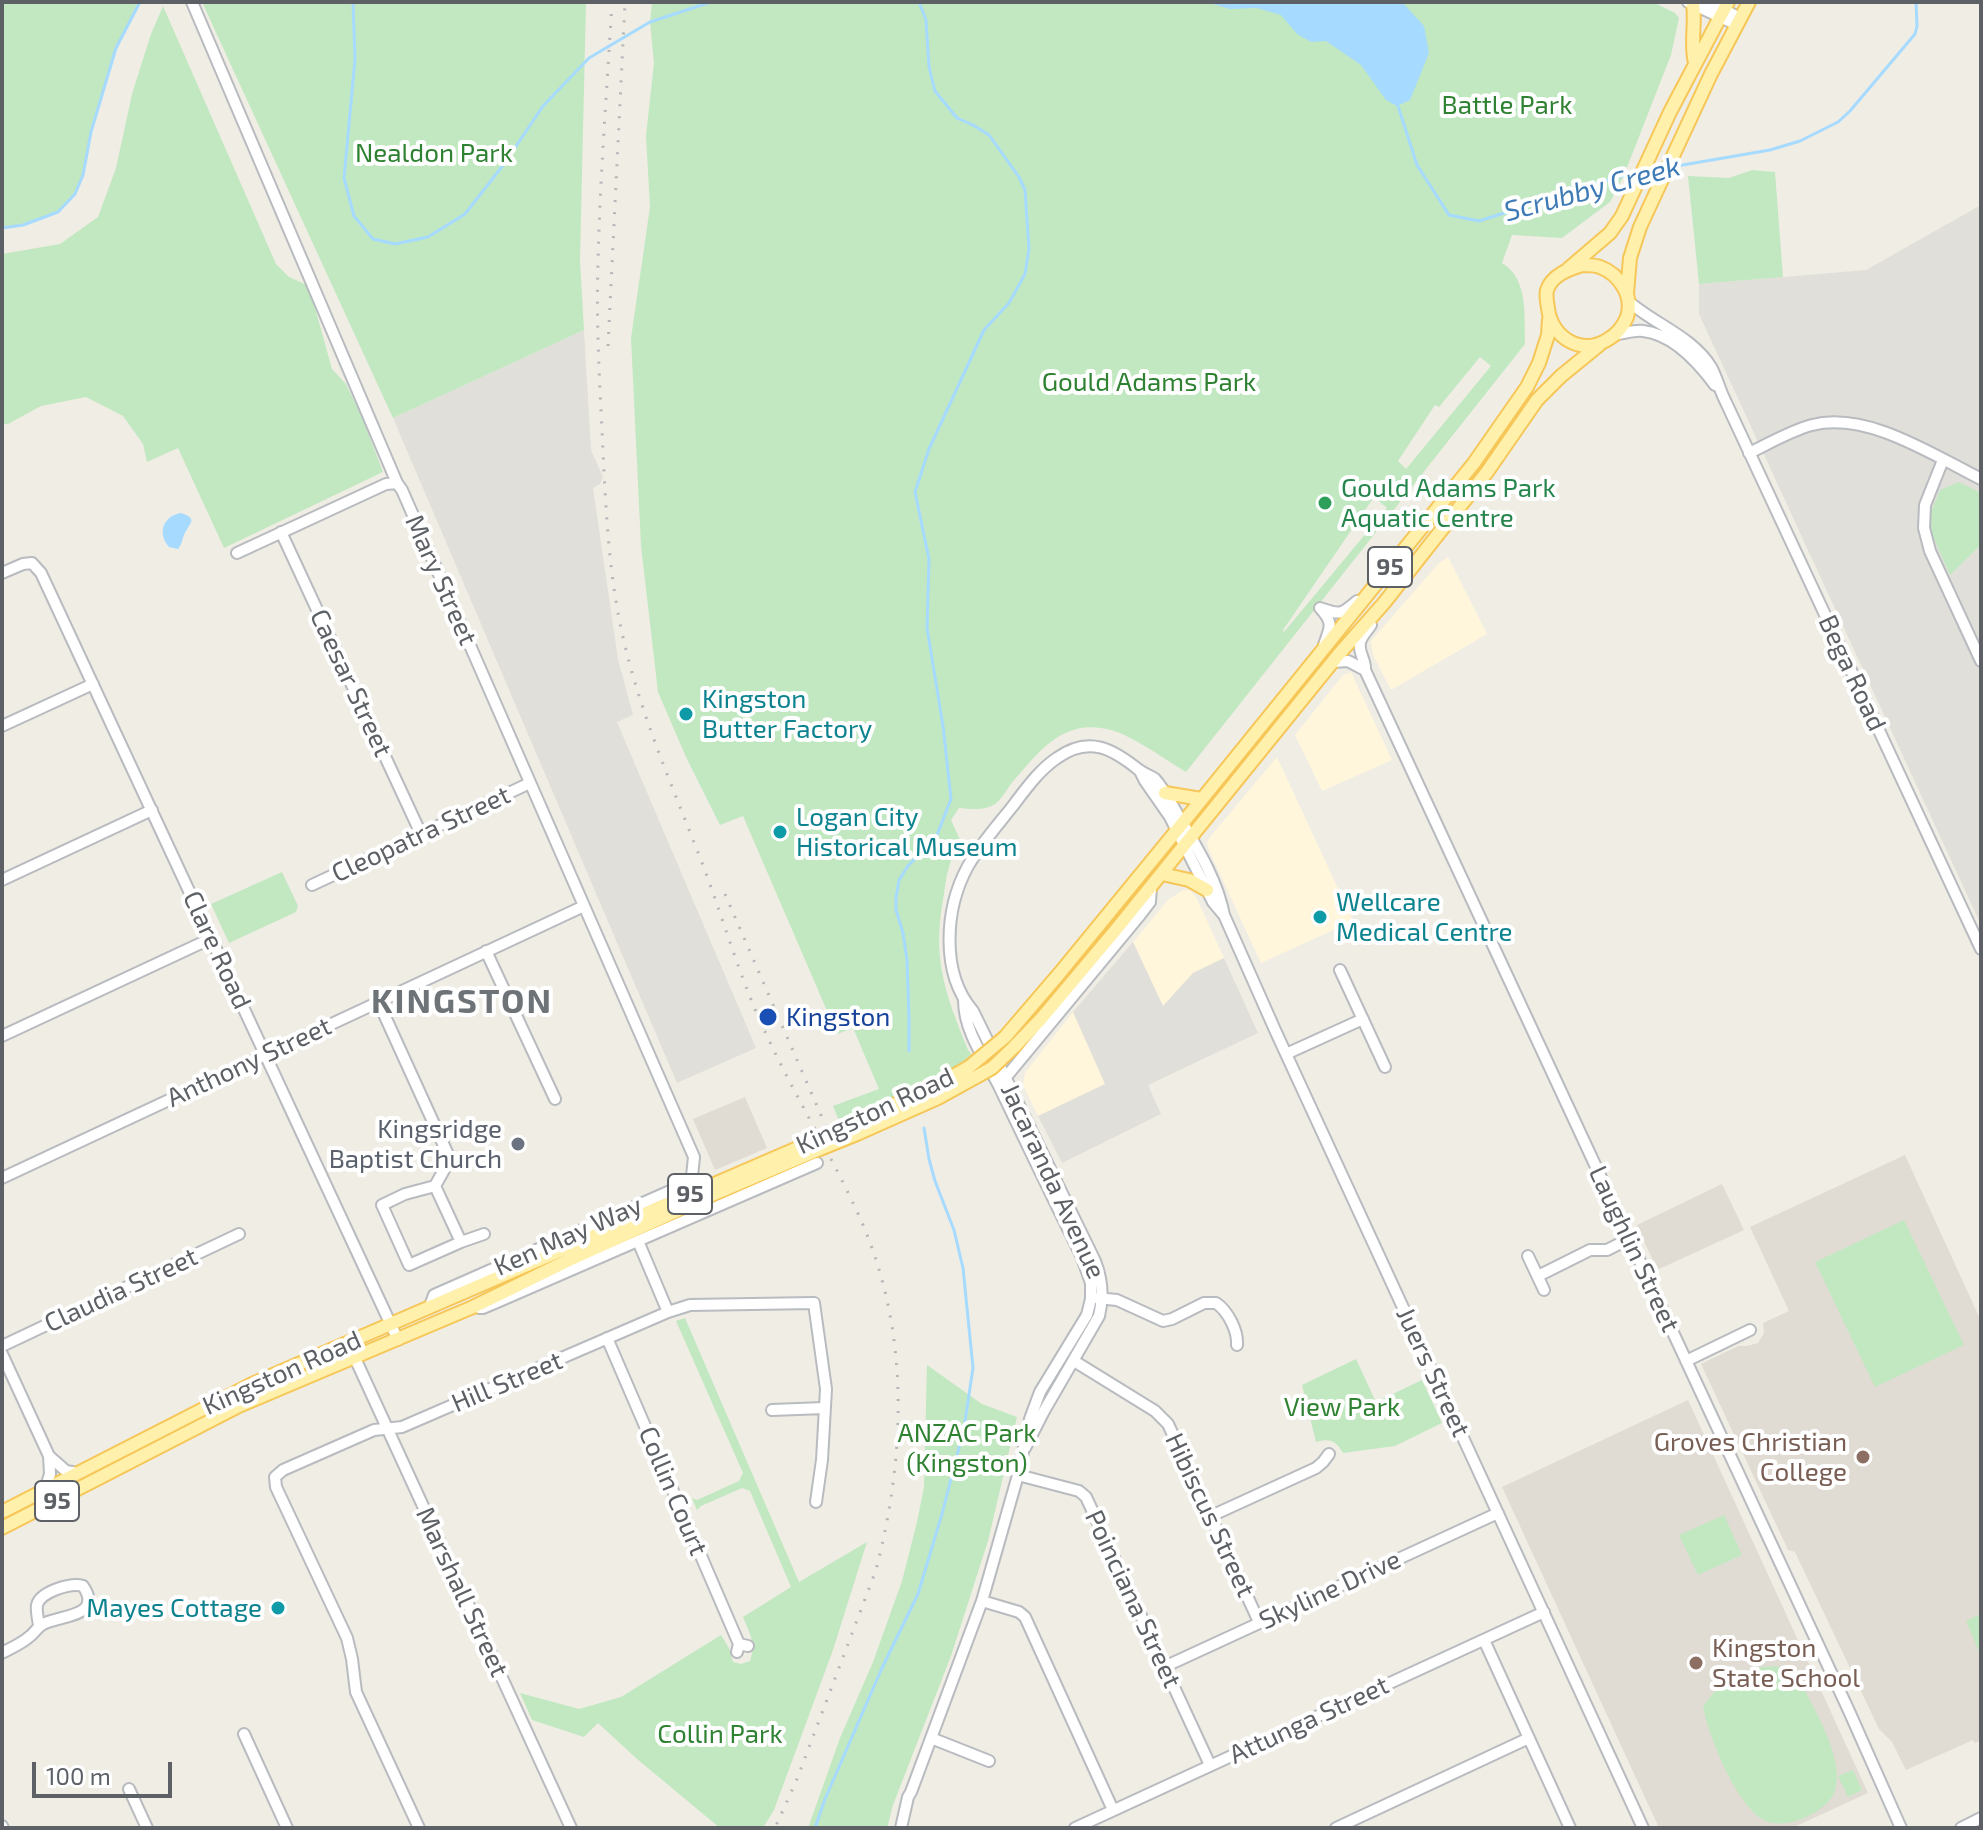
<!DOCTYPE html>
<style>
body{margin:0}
#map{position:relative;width:1983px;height:1830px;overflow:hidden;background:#f0ede5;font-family:"Exo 2",sans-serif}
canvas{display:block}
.frame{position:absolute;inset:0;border:4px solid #5d6166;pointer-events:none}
.scale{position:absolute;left:32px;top:1762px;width:140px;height:36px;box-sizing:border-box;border:4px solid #5d6166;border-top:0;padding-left:10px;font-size:24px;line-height:28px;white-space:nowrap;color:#5d6166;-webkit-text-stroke:6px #fff;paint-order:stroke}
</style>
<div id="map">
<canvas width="1983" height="1830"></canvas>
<div class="frame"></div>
<div class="scale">100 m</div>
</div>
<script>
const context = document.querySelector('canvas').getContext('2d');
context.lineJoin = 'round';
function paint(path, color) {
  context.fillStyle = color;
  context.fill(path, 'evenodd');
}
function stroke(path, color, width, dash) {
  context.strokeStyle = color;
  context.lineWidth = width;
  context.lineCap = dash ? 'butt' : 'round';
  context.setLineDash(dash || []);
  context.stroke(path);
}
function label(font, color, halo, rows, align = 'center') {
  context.font = font + ' "Exo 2",sans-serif';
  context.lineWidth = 8;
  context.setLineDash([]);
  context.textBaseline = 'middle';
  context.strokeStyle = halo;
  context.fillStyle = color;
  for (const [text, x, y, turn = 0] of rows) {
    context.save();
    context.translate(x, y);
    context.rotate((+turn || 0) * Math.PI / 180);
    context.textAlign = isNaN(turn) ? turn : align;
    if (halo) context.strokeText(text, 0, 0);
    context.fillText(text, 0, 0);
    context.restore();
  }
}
paint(new Path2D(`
 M 1448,557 L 1487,634 L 1391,690 L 1373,655 L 1371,641 L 1438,564 Z
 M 1351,672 L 1392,760 L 1322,791 L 1295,735 L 1343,675 Z
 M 1277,757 L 1353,921 L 1261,963 L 1208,848 L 1207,842 L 1210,837 Z
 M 1184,890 L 1190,890 L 1196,897 L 1224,958 L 1193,973 L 1163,1006 L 1133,942 L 1169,899 Z
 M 1073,1012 L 1106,1084 L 1038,1116 L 1023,1085 L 1025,1073 Z`), '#fff6db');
paint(new Path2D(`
 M 1981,205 L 1981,493 L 1958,483 L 1950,574 L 1981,545 L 1981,925 L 1699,314 L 1699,284 L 1866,270 Z
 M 584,330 L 591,450 L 603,477 L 600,484 L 593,488 L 618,659 L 633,715 L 617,722 L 756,1048 L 677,1083 L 393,418 Z
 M 1133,942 L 1163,1006 L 1193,973 L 1224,958 L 1258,1033 L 1148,1085 L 1161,1114 L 1062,1163 L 1038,1116 L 1105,1084 L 1073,1012 Z`), '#e1dfd9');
paint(new Path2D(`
 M 745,1097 L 767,1148 L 715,1170 L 693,1119 Z
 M 1905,1155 L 1981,1321 L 1981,1740 L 1975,1743 L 1973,1740 L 1906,1770 L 1892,1742 L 1879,1729 L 1795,1552 L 1788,1550 L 1701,1364 L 1738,1346 L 1747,1346 L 1758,1343 L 1764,1333 L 1763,1323 L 1789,1311 L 1750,1227 Z
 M 1722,1184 L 1744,1230 L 1657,1270 L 1637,1225 Z
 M 1688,1400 L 1868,1793 L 1792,1828 L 1659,1828 L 1502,1487 Z`), '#e0dcd3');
paint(new Path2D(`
 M 2,2 L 140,2 L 116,49 L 91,132 L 83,175 L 75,194 L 58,212 L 23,225 L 2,228 Z
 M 202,2 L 586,2 L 580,261 L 584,330 L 393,418 Z
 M 652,2 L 1653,2 L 1675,13 L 1679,18 L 1671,55 L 1624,175 L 1610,202 L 1562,238 L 1512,235 L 1502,263 C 1529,279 1524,317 1525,344 L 1186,772 C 1166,760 1133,736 1111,730 C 1062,717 1038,753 1010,785 C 1006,791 1001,800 995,804 C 985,811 970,809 959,808 L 951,820 L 961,842 C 957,849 952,856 950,864 C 946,875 945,889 943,900 C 932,961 946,995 968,1050 L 973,1056 L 936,1079 L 840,1123 L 833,1106 L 879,1089 L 853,1028 L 837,1034 L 743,816 L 720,825 L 686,757 L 658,692 L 641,546 L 631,338 L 650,207 L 646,136 L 654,63 L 650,22 ZM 1480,357 L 1491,366 L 1406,469 L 1398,461 L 1435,405 L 1439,407 ZM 1374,497 L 1387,508 L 1284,632 L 1283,630 Z
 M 163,6 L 276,264 L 289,277 L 307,285 L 315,308 L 332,369 L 346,384 L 362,417 L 383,472 L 224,548 L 178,448 L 147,462 L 143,444 L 123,416 L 86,397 L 41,406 L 8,424 L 2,424 L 2,254 L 60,244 L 98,217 L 116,168 L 132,94 L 151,34 Z
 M 1752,170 L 1775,172 L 1783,277 L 1699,284 L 1688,176 L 1729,178 Z
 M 1959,482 L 1981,493 L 1981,545 L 1950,575 L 1932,534 L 1930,514 L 1940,490 Z
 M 282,872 L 298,906 L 296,912 L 229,943 L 211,904 Z
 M 1904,1220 L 1964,1345 L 1875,1387 L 1815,1262 Z
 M 685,1318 L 799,1582 L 867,1542 L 833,1650 L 774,1810 L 763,1828 L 720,1828 L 637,1759 L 598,1723 L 584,1737 L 532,1720 L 520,1693 L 579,1709 L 621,1697 L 721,1635 L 729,1648 L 733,1662 L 741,1664 L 750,1661 C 756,1643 750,1634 743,1617 L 791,1587 L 750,1491 L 742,1488 L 701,1506 L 697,1510 L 692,1498 L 697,1500 L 739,1481 L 743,1473 L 676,1321 Z
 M 1356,1359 L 1376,1402 L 1422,1380 L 1442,1423 L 1395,1446 L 1343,1453 C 1336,1441 1330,1438 1316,1442 L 1302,1385 Z
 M 927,1365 L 982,1404 L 1017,1417 L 988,1541 L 951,1656 L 893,1805 L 887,1828 L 808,1828 L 840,1738 L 873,1662 L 902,1581 L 917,1522 L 924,1487 Z
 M 1724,1515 L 1742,1555 L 1698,1575 L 1679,1535 Z
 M 1981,1614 L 1981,1656 L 1966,1621 Z
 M 1762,1667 C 1767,1667 1775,1666 1780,1667 C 1800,1672 1805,1693 1814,1708 C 1825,1729 1843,1767 1835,1790 C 1831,1804 1816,1812 1804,1818 C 1792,1823 1774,1827 1762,1819 C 1736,1803 1708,1736 1703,1706 L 1714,1692 Z
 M 1853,1770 L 1862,1790 L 1848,1797 L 1838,1776 Z`), '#c2e8c1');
paint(new Path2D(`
 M 1207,2 L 1402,2 L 1424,26 L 1429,53 L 1410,100 L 1397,106 L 1386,100 L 1361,65 L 1326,41 L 1311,42 L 1297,34 L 1281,15 L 1257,8 L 1229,9 Z
 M 181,513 C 196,518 192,521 186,531 C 182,537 183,543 178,549 L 169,547 C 157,533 163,516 181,513 Z`), '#a6daff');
stroke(new Path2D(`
 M 353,2 L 355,59 L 344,178 L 354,216 L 373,239 L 395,244 L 428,237 L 465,214 L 504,164 L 543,106 L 589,58 L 650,22 L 711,2
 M 1397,103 L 1417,165 L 1449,215 L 1479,221 L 1624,175 L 1636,173
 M 1671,167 L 1770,150 L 1800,141 L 1838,122 L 1850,111 L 1915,34 L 1917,26 L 1916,2
 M 1648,171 L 1664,169
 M 2,228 L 23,225 L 58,212 L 75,194 L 83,175 L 91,132 L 116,48 L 140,2
 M 909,1051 L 909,1018 L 907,960 L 903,933 L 896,910 L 896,898 L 899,880 L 908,866 L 937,835 L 951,799 L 943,726 L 927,628 L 929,559 L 915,492 L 929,449 L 984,330 L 1009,303 L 1025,274 L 1029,249 L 1025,190 L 1019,177 L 989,135 L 973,125 L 957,118 L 935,91 L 929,67 L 926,20 L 919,2
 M 815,1828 L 825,1799 L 882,1668 L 918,1594 L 942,1514 L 964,1428 L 973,1368 L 963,1268 L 954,1230 L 935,1181 L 929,1159 L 924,1128`), '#a6daff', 3);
const minor = new Path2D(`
 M 192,2 L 397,483 L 402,490 L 694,1157 L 692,1176 L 686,1184 L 434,1295 L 430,1306
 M 1688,2 L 1737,25
 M 1709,2 L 1740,18
 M 1628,301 C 1654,324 1693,337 1711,367 C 1716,376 1719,387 1723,396 L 1981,949
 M 1617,334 C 1626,333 1634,330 1643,331 C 1673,334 1698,362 1715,385
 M 1749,453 C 1768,444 1792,430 1812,425 C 1867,411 1933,455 1981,479
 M 1943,460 L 1925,505 L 1924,528 L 1930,551 L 1981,661
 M 281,532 L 421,834
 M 237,553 L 386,484 L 397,483
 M 2,573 L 23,564 L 32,563 L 41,573 L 398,1340
 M 1320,608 C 1340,615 1341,615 1357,601
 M 1321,609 C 1334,624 1330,627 1324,645
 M 1371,625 C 1368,630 1361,636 1360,643 C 1358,653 1366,660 1365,670 L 1849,1711 L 1901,1828
 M 1333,662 L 1348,661 L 1365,670
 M 2,726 L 93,684
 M 1140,771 L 1145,781 L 1170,817 L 1213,902 L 1223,914
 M 2,880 L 152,810
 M 312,885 L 530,783
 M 486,951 L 555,1099
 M 1340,970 L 1385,1067
 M 378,1001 L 450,1159 L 435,1186 L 405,1194 L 382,1205 L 409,1265 L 461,1242 L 484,1234
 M 2,1036 L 212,938
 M 1286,1054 L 1363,1019
 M 1006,1077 L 1140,915 L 1150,902 L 1151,887
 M 2,1178 L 584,906
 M 435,1186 L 461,1242
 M 638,1241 L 668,1312
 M 1528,1256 L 1544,1290
 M 1538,1276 L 1590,1250 L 1607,1250 L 1629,1239
 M 1097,1298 L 1117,1300 L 1163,1321 L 1172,1319 L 1204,1303 L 1216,1303 C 1228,1311 1238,1331 1237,1345
 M 479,1308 L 483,1308 L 495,1303 L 817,1163
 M 607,1338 L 739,1644
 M 2,1346 L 239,1234
 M 2,1354 L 49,1456 L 66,1471 L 78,1473
 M 354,1356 L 571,1828
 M 1074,1361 L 1155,1411 L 1168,1424 L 1259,1622
 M 1686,1361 L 1750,1330
 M 772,1410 L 824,1408
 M 1025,1448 L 1044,1411 L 1099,1316 C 1104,1296 1102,1279 1095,1261 L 973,1011 C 940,973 945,908 968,866 C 980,845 997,826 1012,807 C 1025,790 1039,770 1057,758 C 1089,735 1113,749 1139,770 C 1144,774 1150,775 1155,779 C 1164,789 1171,803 1178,815 C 1196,846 1217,879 1224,915 L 1275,1030 L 1643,1828
 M 1018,1475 L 1079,1491 L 1086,1497 L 1210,1765
 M 45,1490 L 50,1474 L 49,1456
 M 1211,1516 L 1316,1468 L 1323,1462 L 1329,1454
 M 982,1601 L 1019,1612 L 1025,1617 L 1113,1810
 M 1484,1640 L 1570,1828
 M 737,1652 L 739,1644 L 748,1646
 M 2,1653 C 11,1648 21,1644 29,1637 C 35,1633 37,1627 43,1624 C 60,1615 104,1617 83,1586 C 71,1582 40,1592 37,1605 C 36,1611 38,1619 39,1625
 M 1164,1667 L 1498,1513
 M 244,1734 L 287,1828
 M 931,1738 L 989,1761
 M 129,1789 L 147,1828
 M 2,1826 L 3,1828
 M 419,1828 L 356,1692 L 352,1659 L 347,1638 L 276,1487 L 275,1477 L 283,1470 L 374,1430 L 402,1427 L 668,1312 L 690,1305 L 814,1303 L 826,1389 L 822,1460 L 816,1502
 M 901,1828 L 908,1797 L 911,1792 L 982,1601 L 1018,1475 L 1030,1419 L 1040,1392 L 1087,1315 L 1091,1299 L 1091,1283 L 1081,1255 C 1053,1199 1026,1142 999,1086 C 985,1059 964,1032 964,1000
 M 1075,1828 L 1544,1612
 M 1336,1828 L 1529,1738
 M 1961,1828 L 1981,1818`);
const major = new Path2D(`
 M 1693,4 C 1696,24 1690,43 1695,63
 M 1582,265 C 1587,265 1595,265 1600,267 C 1619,274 1634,296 1627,317 C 1623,327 1616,335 1607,340 C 1581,356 1551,337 1548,308 C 1547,303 1546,295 1547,290 C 1552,275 1569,269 1582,265 Z
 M 1568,269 L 1610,233 L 1622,216 L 1670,112 L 1728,2
 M 1627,293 L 1630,258 L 1640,227 L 1711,74 L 1749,2
 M 1165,793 L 1201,799
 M 1162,874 L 1189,880 L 1207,890
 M 1005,1037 L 1059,974 L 1177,830 L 1474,463 L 1527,387 L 1539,363 L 1548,335 L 1549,319
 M 1014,1047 L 1040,1020 L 1114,932 L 1339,654 L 1384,603 L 1487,472 L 1537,400 L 1561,376 L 1599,345
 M 852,1124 L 936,1086 L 969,1067
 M 857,1134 L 938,1098 L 976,1077
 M 2,1512 L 252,1384 L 816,1140
 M 2,1528 L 239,1406 L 473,1307 L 569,1260 L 705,1198 L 820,1149`);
stroke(minor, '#b8bbbf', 14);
stroke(major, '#f6c758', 16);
stroke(minor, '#fff', 10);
stroke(major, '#fff0ab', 12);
stroke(new Path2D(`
 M 612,2 C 607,89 600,176 598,263 C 596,326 600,388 603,451 C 606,513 609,576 623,637 C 641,717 675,792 704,868 C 725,924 741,982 767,1036 C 796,1098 832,1156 860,1218 C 910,1330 906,1454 876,1570 L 797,1779 L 775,1828
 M 608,346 L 625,2
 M 725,894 L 830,1136`), '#b4b5b6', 3, [2, 10]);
const majorBridge = new Path2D(`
 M 969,1067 L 1005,1037
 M 976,1077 L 992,1068 L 1014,1047
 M 816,1140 L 852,1124
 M 820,1149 L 857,1134`);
stroke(majorBridge, '#f6c758', 16, []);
stroke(majorBridge, '#fff0ab', 12);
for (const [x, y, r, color] of [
 [1325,503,8,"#2e9e5b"],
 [686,714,8,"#0f9aa8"],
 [780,832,8,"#0f9aa8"],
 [1320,917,8,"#0f9aa8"],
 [768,1017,10,"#1a4fb4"],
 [518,1144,8,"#6b7280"],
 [1863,1457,8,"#8d6e63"],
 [278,1608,8,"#0f9aa8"],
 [1696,1663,8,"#8d6e63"]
]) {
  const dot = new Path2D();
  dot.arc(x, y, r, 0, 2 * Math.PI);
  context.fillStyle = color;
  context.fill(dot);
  stroke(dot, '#fff', 3);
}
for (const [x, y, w] of [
 [1390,567,44],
 [690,1194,44],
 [57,1501,44]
]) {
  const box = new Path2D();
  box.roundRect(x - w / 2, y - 20, w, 40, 6);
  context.fillStyle = '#fff';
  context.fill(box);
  stroke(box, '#5d6166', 2);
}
label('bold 24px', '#5d6166', null, [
 ["95",1390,567],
 ["95",690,1194],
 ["95",57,1501]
]);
label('26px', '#308233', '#fff', [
 ["Battle Park",1507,105],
 ["Nealdon Park",434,153],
 ["Gould Adams Park",1149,382],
 ["View Park",1342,1407],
 ["ANZAC Park",967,1433],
 ["(Kingston)",967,1463],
 ["Collin Park",720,1734]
]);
label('26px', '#27864d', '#fff', [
 ["Gould Adams Park",1341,488],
 ["Aquatic Centre",1341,518]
], 'left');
label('26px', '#5d6166', '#fff', [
 ["Mary Street",441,580,66],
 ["Bega Road",1852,673,65],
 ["Caesar Street",351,683,65],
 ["Cleopatra Street",421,834,-25],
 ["Clare Road",217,950,65],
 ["Anthony Street",249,1062,-25],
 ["Kingston Road",875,1111,-25],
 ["Jacaranda Avenue",1053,1181,65],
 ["Ken May Way",568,1236,-24],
 ["Laughlin Street",1634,1249,65],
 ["Claudia Street",121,1290,-25],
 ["Juers Street",1433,1372,65],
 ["Kingston Road",282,1373,-24],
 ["Hill Street",507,1382,-23],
 ["Collin Court",673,1491,67],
 ["Hibiscus Street",1210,1515,65],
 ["Skyline Drive",1330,1590,-25],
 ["Marshall Street",462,1592,65],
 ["Poinciana Street",1133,1599,65],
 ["Attunga Street",1309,1720,-25]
]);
label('26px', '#0d838f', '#fff', [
 ["Kingston",702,699],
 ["Butter Factory",702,729],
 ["Logan City",796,817],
 ["Historical Museum",796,847],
 ["Wellcare",1336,902],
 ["Medical Centre",1336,932],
 ["Mayes Cottage",262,1608,"right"]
], 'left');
label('26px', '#164399', '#fff', [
 ["Kingston",786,1017]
], 'left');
label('26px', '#5b616d', '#fff', [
 ["Kingsridge",502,1129],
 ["Baptist Church",502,1159]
], 'right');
label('26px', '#785e54', '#fff', [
 ["Groves Christian",1847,1442],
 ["College",1847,1472],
 ["Kingston",1712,1648,"left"],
 ["State School",1712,1678,"left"]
], 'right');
label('italic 28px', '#3e7ab6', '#fff', [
 ["Scrubby Creek",1592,189,-15]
]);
context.letterSpacing = '2px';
label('bold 34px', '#6e7378', '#fff', [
 ["KINGSTON",462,1002]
]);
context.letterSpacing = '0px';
</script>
